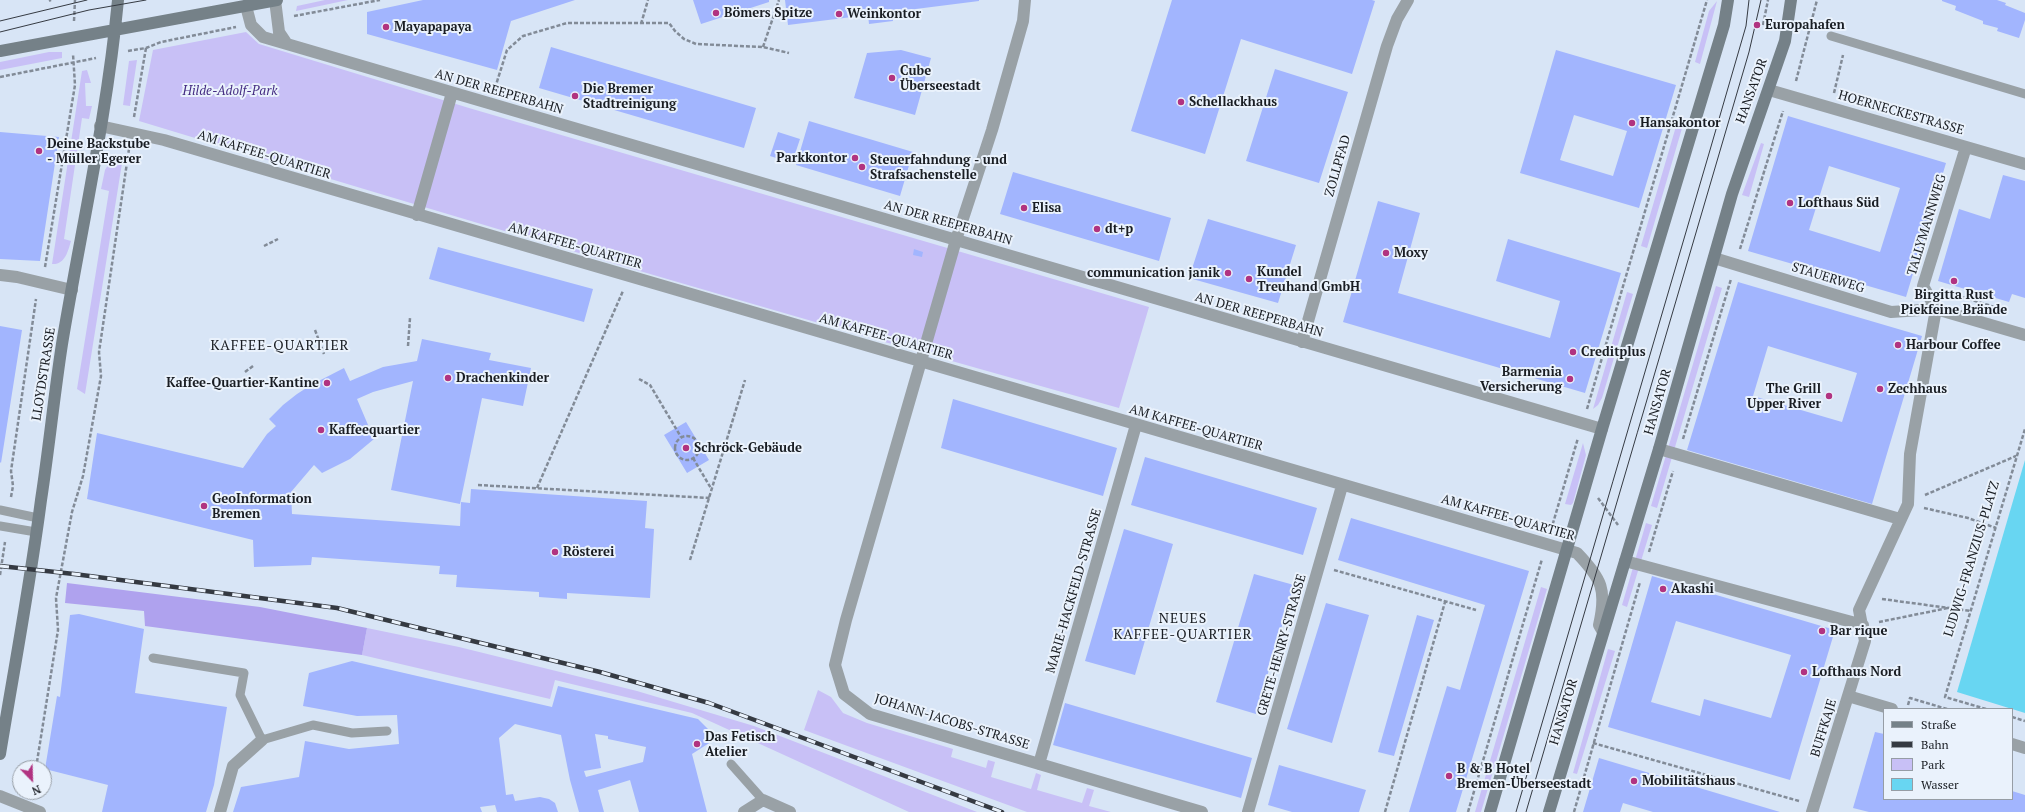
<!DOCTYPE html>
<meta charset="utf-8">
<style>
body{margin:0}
#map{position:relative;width:2025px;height:812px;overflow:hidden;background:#d8e5f6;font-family:"PT Serif",serif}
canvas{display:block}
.legend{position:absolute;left:1883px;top:708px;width:130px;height:92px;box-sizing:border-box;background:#eaf2fc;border:1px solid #969da5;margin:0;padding:5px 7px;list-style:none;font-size:12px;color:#191d23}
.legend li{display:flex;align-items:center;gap:8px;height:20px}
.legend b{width:20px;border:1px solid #969da5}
.north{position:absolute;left:12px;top:760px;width:40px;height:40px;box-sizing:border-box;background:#eaf2fc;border:1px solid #969da5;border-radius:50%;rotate:157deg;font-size:11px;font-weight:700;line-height:16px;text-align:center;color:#191d23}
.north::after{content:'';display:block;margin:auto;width:14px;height:18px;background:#b13381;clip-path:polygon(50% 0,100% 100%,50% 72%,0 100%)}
</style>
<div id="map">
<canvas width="2025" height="812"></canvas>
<ul class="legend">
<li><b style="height:5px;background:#758188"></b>Straße</li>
<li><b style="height:5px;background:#353a42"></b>Bahn</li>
<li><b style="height:11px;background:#c8c0f6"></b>Park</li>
<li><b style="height:11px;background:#68d6f2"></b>Wasser</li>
</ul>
<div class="north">N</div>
</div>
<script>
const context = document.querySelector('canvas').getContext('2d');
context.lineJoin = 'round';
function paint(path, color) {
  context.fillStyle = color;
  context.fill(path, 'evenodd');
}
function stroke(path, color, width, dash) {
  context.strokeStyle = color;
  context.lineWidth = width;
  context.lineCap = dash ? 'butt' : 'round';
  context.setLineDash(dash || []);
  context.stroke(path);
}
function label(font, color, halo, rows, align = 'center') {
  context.font = font + ' "PT Serif",serif';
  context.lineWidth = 4;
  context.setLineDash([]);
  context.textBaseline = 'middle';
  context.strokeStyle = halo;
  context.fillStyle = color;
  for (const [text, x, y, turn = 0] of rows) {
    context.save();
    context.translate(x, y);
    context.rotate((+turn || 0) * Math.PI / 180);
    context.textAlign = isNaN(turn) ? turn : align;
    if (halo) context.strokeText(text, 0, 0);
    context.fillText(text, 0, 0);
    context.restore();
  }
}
paint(new Path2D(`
 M 325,0 L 348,0 L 296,11 L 297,6 Z
 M 1717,1 L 1700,64 L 1695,62 L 1709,11 Z
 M 246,32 L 259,44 L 469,108 L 1149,307 L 1119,408 C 791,317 464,220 139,121 L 153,50 Z
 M 49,52 L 62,52 L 62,58 L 0,70 L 0,62 Z
 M 137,60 L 130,106 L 123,105 L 129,61 Z
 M 87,70 L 91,83 L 85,83 L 86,106 L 92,106 L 89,119 L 82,118 L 64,239 L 71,241 C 68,251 65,265 52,264 L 82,71 Z
 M 1679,116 L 1685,118 L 1647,248 L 1641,246 Z
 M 1761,143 L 1764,144 L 1749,197 L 1742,195 Z
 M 114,155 L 123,157 L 85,394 L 77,389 L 109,191 L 101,189 L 105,170 Z
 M 1716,286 L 1722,288 L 1657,508 L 1651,506 Z
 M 1627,292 L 1633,294 L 1602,398 L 1598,405 L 1593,409 Z
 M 1583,443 L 1586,455 L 1573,503 L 1571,505 L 1565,504 Z
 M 1646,523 L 1652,525 L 1627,607 L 1622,605 Z
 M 1541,587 L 1547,589 L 1481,812 L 1475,812 Z
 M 367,628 L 459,647 L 637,691 L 754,726 L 977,812 L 909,812 L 692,713 L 555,680 L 550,699 L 362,655 Z
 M 1608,649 L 1615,651 L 1577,774 L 1573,773 Z
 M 818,690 L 831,697 L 843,713 L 867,723 L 953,749 L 951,757 L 986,768 L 988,760 L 995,762 L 991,777 L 1031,789 L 1036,773 L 1041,775 L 1037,790 L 1082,803 L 1087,788 L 1094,790 L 1089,806 L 1111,812 L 1027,812 L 804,730 Z`), '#c8c0f6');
paint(new Path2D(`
 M 67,583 L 260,607 L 367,628 L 362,655 L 145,626 L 144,611 L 65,603 Z`), '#afa2ee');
paint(new Path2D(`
 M 2025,460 L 2025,713 L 1957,692 Z`), '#68d6f2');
paint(new Path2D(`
 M 423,0 L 575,0 L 511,21 L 497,70 L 367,34 L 367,12 Z
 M 693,0 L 769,0 L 769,2 L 701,24 Z
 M 785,0 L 979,0 L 979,1 L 892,12 L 893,21 L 869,24 L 868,15 L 788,25 Z
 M 1172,0 L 1372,0 L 1375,1 L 1352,74 L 1241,39 L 1205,154 L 1131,131 Z
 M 1942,0 L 1997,0 L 2006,3 L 2005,5 L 2025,13 L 2025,20 L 2019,38 L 1997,31 L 1998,28 L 1983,24 L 1983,21 L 1955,10 L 1956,6 L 1942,1 Z
 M 551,47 L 756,108 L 744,148 L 539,88 Z
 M 901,50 L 931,58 L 915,115 L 854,98 L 867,53 Z
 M 1556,50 L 1676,85 L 1639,208 L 1520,173 ZM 1574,115 L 1627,131 L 1613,176 L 1560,160 Z
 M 1275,69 L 1348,92 L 1319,183 L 1246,161 Z
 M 1788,116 L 1946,163 L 1906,297 L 1748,251 ZM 1829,166 L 1900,188 L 1880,252 L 1809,230 Z
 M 809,121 L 913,152 L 900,196 L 796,165 Z
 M 0,132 L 59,137 L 40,261 L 0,259 Z
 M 778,132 L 800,139 L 792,163 L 770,156 Z
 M 1013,172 L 1171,218 L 1159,261 L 1000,214 Z
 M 2003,175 L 2025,181 L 2025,298 L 2012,294 L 2009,302 L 1938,281 L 1959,209 L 1990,219 Z
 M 1378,201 L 1420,213 L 1398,293 L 1459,311 L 1550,338 L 1560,301 L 1496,281 L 1508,239 L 1621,273 L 1585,393 L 1343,322 Z
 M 1208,219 L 1296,245 L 1278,303 L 1189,278 Z
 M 438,247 L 593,289 L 584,322 L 429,279 Z
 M 914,249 L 923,252 L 922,257 L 913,255 Z
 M 1738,282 L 1922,336 L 1872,504 L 1687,450 ZM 1768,346 L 1857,373 L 1842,422 L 1753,396 Z
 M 0,326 L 22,330 L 1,463 L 0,462 Z
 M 422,339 L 491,353 L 489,360 L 531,368 L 523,406 L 482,398 L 460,504 L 391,490 L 413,381 L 373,392 L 357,399 L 374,439 L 350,459 L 322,473 L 314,465 L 291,492 L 292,514 L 460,526 L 461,502 L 470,503 L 471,489 L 647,501 L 645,528 L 654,529 L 650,598 L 567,593 L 567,599 L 539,597 L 539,592 L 456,587 L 457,575 L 439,574 L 440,566 L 312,557 L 311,565 L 254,567 L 253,540 L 87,499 L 97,433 L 243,468 L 267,434 L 276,426 L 269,419 L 283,405 L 297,394 L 311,385 L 344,368 L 350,381 L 383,367 L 417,361 Z
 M 953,399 L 1117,448 L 1103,496 L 941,448 Z
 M 686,422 L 709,460 L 687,473 L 664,435 Z
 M 1145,457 L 1317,508 L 1303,555 L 1131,505 Z
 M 1351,518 L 1529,571 L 1456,812 L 1409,812 L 1447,686 L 1460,690 L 1485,605 L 1338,560 Z
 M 1124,529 L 1173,544 L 1135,675 L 1085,661 Z
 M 1254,574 L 1294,585 L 1256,714 L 1216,702 Z
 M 1652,576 L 1835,630 L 1790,780 L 1608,727 ZM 1676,621 L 1791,655 L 1771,718 L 1704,699 L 1700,716 L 1651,702 Z
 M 1326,603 L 1369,615 L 1332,743 L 1287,729 Z
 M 79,614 L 144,629 L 135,693 L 227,707 L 214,785 L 206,812 L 102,812 L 108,785 L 45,769 L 57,696 L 60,697 L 70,615 Z
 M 1417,615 L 1434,620 L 1394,756 L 1378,752 Z
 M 352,661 L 552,707 L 558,686 L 698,719 L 717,738 L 692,754 L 707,812 L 639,812 L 630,780 L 598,790 L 604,812 L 579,812 L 570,780 L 561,735 L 515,724 L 499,738 L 506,795 L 513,794 L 515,801 L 540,797 L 549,799 L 555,803 L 558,812 L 497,812 L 495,805 L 480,807 L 482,812 L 233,812 L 241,787 L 299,777 L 305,741 L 349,749 L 399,744 L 397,715 L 357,716 L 303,706 L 309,673 ZM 595,734 L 608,736 L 608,739 L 646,747 L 643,762 L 586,777 L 584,771 L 601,768 Z
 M 1065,703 L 1252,758 L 1241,798 L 1053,745 Z
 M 1875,732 L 1884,734 L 1884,799 L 2012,799 L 2012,791 L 2025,795 L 2025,812 L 1869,812 L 1853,808 Z
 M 1599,758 L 1780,812 L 1653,812 L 1623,803 L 1620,812 L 1583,812 Z
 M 1279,765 L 1366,790 L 1359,812 L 1292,812 L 1268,805 Z`), '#a2b5fe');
stroke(new Path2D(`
 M 49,1 L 51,0
 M 294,16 L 380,0
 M 74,21 L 75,0
 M 641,24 L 648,0
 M 1763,25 L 1768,0
 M 763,47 L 779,0
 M 128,51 L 146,48 L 161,42 L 236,27
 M 0,77 L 96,58
 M 1796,81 L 1817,0
 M 495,88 L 507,50 L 523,36 L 567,23 L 669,23 L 675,31 L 684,39 L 696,44 L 763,47 L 789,53
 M 1834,93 L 1843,55
 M 134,117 L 146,48
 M 264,246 L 278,239
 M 1740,249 L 1783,111
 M 45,267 L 75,85 L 73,54
 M 1945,292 L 1998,308
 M 315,330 L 324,354
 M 408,346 L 410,318
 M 245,372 L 253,366
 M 639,379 L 650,385 L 681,437
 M 1587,409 L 1707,0
 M675 448a12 12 0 1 1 24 0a12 12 0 1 1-24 0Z
 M 1683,439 L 1731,279
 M 693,458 L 712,490
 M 478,485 L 710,498
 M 537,488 L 623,291
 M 1925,495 L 2016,456
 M 11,497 L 13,486 L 11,471 L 36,299
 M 1598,498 L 1618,525
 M 1924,508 L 1968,518 L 1996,528
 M 1551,530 L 1578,438
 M 1649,552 L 1673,471
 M 690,560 L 745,380
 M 1334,570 L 1476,610
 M 0,575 L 5,542
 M 1882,599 L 1971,611
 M 1879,622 L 1948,608
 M 1908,705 L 1910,698 L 1947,709
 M 1986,709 L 1945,697 L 2025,429
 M 2012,717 L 2025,721
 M 1593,743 L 1799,801
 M 36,768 L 58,630 L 56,598 L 72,512 L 83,476 L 101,376 L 99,352 L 129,149
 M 1385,812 L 1445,602
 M 1468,812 L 1542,559
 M 1574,812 L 1640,582`), '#828b97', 2.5, [4, 2]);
stroke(new Path2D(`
 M 1831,36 L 2025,94
 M 0,510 L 38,518
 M 0,526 L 36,532
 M 153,658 L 244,673 L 240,695 L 262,740 L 313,725 L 352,733 L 387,731
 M 731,764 L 763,800`), '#99a1a6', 9);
stroke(new Path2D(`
 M 275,0 L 279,32 L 287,44
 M 1025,0 L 1023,21 L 992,130 L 956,240 L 846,620 L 835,665 L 844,694 L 870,714 L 1202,812
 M 246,6 L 251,25 L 263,37 L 1602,429
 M 1769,90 L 2025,164
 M 100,126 L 164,140 L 1577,553 C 1602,579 1607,590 1599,625 L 1603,632
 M 417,215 L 452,93
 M 1714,258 L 1891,312 L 1936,309 L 2025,335
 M 0,275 L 17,277 L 72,290
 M 1936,309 L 1923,286 L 1966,147
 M 1302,342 L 1387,46 L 1397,19 L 1408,0
 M 1659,449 L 1900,519
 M 1625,561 L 1863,625
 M 1848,696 L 1892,709
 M 2012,744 L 2025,748
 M 1039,764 L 1136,425
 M 0,796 L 40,812
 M 220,812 L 233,766 L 262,740
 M 744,812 L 763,800 L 790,812
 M 1248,812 L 1342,486
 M 1812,812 L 1865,641 L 1859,610 L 1908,504 L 1910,454 L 1936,309`), '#99a1a6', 12);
stroke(new Path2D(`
 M 0,51 L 277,0
 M 0,754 C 14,669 30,585 41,500 C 49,448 54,396 62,344 C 81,230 107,116 118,0
 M 1490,812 L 1602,429 L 1724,25 L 1728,0
 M 1549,812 L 1659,449 L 1732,194 L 1785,41 L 1791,0`), '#758188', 12);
stroke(new Path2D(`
 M 0,21 L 87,0
 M 0,32 L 89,10 L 146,0
 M 1516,812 L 1710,150 L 1746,26 L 1749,0
 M 1526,812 L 1749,52 L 1761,0`), '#353a42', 1);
const rail = new Path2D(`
 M 0,566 L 74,574 L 337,608 L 600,672 L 709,703 L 1002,812`);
stroke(rail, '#353a42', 4.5);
stroke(rail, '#eaf2fc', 3, [9]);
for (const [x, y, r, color] of [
 [716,13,4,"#b13381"],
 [839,14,4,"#b13381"],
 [1757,25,4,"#b13381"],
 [386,27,4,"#b13381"],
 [892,78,4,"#b13381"],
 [575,96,4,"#b13381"],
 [1181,102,4,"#b13381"],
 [1632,123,4,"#b13381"],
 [39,151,4,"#b13381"],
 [855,158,4,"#b13381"],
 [862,167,4,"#b13381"],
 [1790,203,4,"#b13381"],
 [1024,208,4,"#b13381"],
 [1097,229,4,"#b13381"],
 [1386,253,4,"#b13381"],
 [1228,273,4,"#b13381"],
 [1249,279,4,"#b13381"],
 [1954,281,4,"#b13381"],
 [1898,345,4,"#b13381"],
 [1573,352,4,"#b13381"],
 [448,378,4,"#b13381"],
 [1570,379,4,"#b13381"],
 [327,383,4,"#b13381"],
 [1880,389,4,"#b13381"],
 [1829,396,4,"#b13381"],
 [321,430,4,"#b13381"],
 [686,448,4,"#b13381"],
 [204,506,4,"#b13381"],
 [555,552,4,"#b13381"],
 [1663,589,4,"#b13381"],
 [1822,631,4,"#b13381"],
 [1804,672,4,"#b13381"],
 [697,744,4,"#b13381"],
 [1449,776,4,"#b13381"],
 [1634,781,4,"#b13381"]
]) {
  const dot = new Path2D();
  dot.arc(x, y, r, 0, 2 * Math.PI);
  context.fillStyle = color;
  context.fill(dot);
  stroke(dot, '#eaf2fc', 1.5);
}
label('bold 13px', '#191d23', '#eaf2fc', [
 ["Bömers Spitze",724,13],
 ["Weinkontor",847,14],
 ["Europahafen",1765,25],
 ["Mayapapaya",394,27],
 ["Cube",900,71],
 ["Überseestadt",900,86],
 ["Die Bremer",583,89],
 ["Stadtreinigung",583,104],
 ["Schellackhaus",1189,102],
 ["Hansakontor",1640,123],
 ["Deine Backstube",47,144],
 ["- Müller Egerer",47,159],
 ["Parkkontor",847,158,"right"],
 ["Steuerfahndung - und",870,160],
 ["Strafsachenstelle",870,175],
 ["Lofthaus Süd",1798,203],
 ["Elisa",1032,208],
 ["dt+p",1105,229],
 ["Moxy",1394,253],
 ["Kundel",1257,272],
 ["Treuhand GmbH",1257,287],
 ["communication janik",1220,273,"right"],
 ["Birgitta Rust",1954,295,"center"],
 ["Piekfeine Brände",1954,310,"center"],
 ["Harbour Coffee",1906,345],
 ["Creditplus",1581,352],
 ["Barmenia",1562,372,"right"],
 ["Versicherung",1562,387,"right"],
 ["Drachenkinder",456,378],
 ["Kaffee-Quartier-Kantine",319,383,"right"],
 ["The Grill",1821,389,"right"],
 ["Upper River",1821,404,"right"],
 ["Zechhaus",1888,389],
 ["Kaffeequartier",329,430],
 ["Schröck-Gebäude",694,448],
 ["GeoInformation",212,499],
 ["Bremen",212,514],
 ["Rösterei",563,552],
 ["Akashi",1671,589],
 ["Bar rique",1830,631],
 ["Lofthaus Nord",1812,672],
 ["Das Fetisch",705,737],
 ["Atelier",705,752],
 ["B & B Hotel",1457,769],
 ["Bremen-Überseestadt",1457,784],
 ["Mobilitätshaus",1642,781]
], 'left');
label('italic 13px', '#452d83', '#eaf2fc', [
 ["Hilde-Adolf-Park",230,91]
]);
label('13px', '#191d23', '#eaf2fc', [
 ["HANSATOR",1752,91,-70],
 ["AN DER REEPERBAHN",499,92,16],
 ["HOERNECKESTRASSE",1901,113,16],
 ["AM KAFFEE-QUARTIER",264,155,17],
 ["ZOLLPFAD",1338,166,-74],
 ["AN DER REEPERBAHN",948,223,16],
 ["TALLYMANNWEG",1927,225,-73],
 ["AM KAFFEE-QUARTIER",575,246,16],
 ["STAUERWEG",1828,278,17],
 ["AN DER REEPERBAHN",1259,315,16],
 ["AM KAFFEE-QUARTIER",886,337,16],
 ["LLOYDSTRASSE",44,374,-81],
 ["HANSATOR",1658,402,-74],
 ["AM KAFFEE-QUARTIER",1196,428,16],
 ["AM KAFFEE-QUARTIER",1508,518,16],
 ["LUDWIG-FRANZIUS-PLATZ",1972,559,-73],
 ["MARIE-HACKFELD-STRASSE",1074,591,-74],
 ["GRETE-HENRY-STRASSE",1282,645,-74],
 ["HANSATOR",1564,712,-73],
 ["JOHANN-JACOBS-STRASSE",952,722,17],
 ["BUFFKAJE",1824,728,-73]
]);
context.letterSpacing = '1px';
label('14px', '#191d23', '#eaf2fc', [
 ["KAFFEE-QUARTIER",280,346],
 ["NEUES",1183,619],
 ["KAFFEE-QUARTIER",1183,635]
]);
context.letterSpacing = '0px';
</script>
